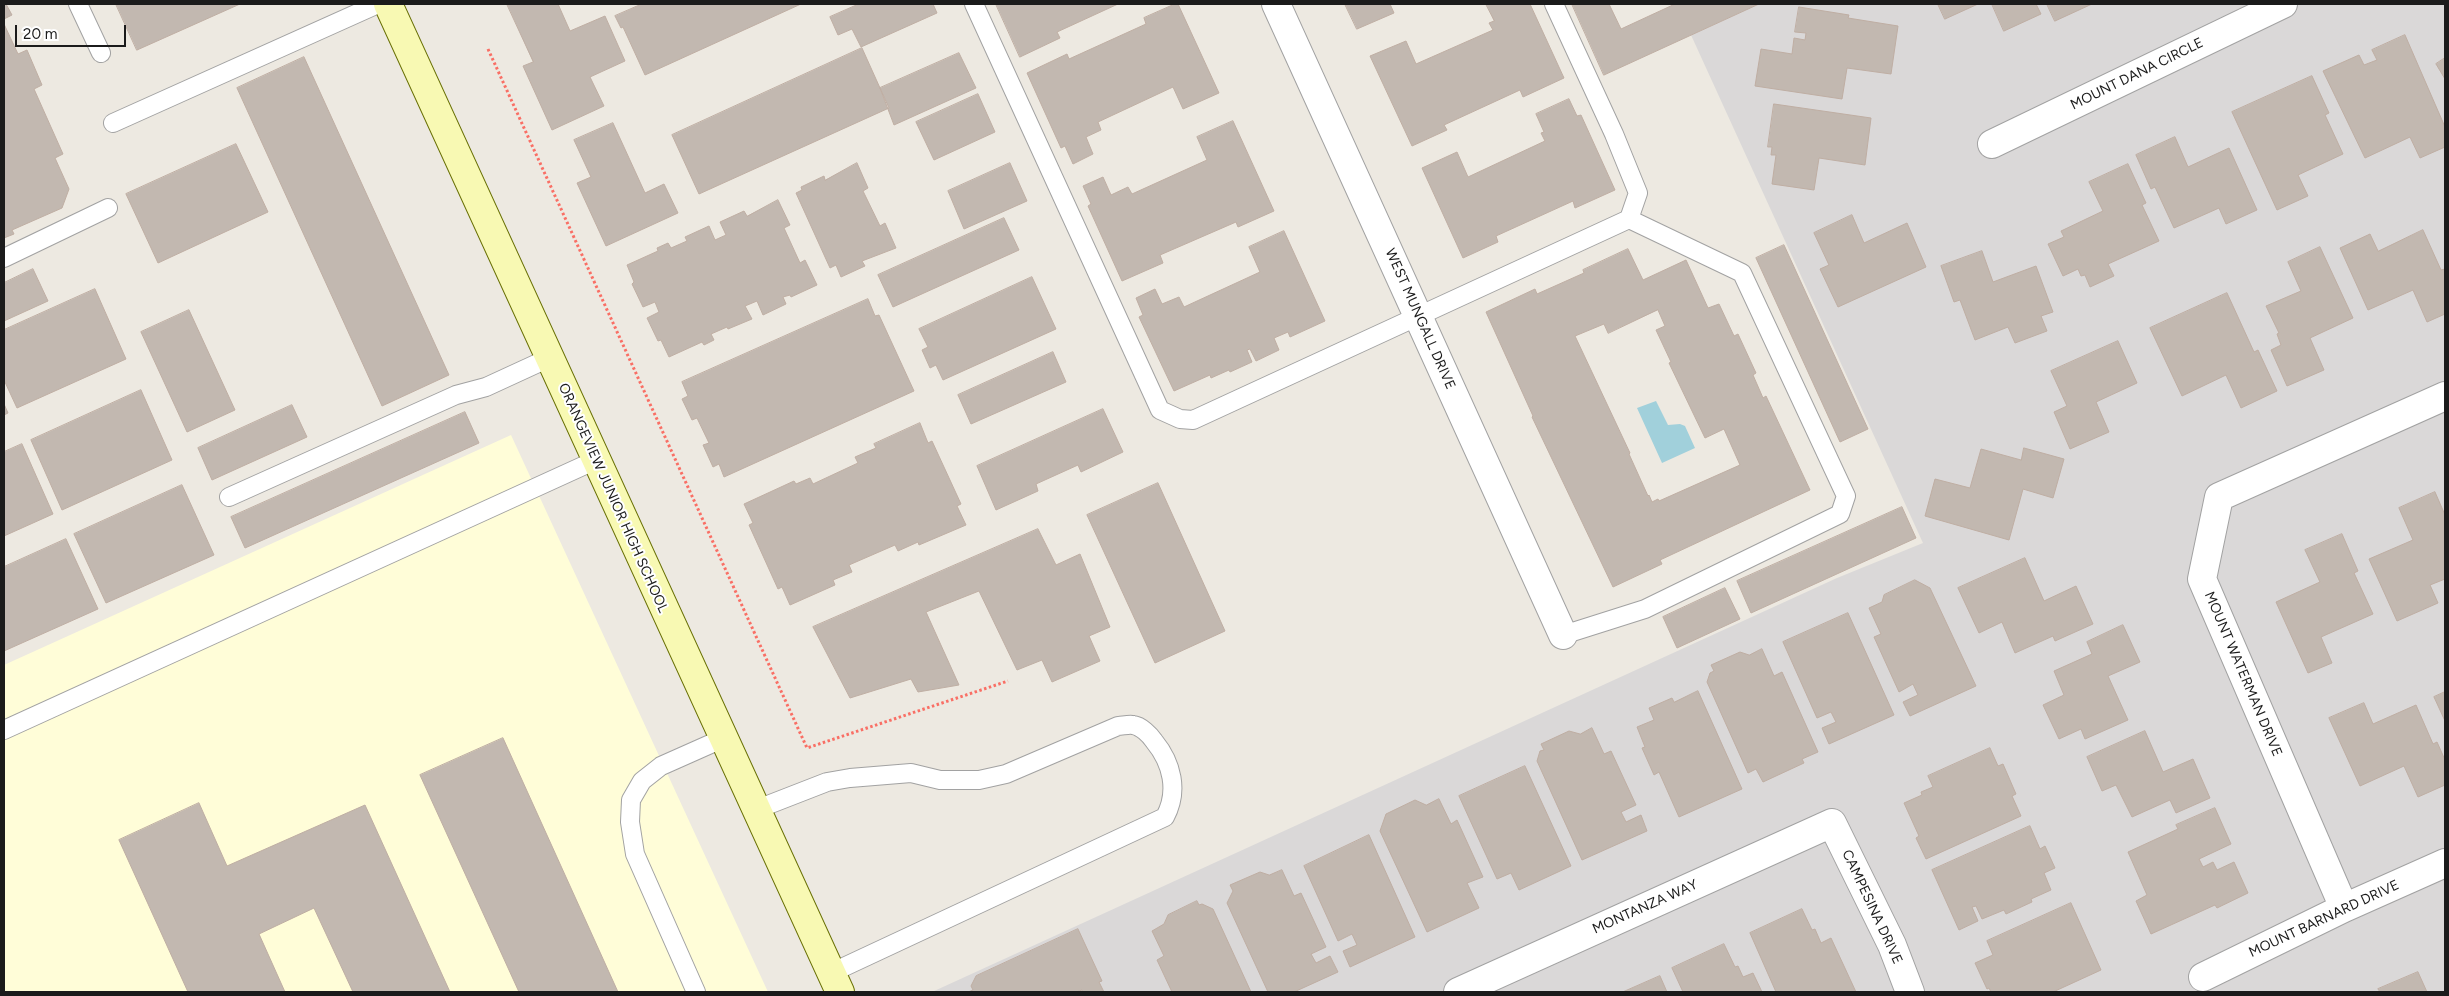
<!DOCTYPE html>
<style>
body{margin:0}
#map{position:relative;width:2449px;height:996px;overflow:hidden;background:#ede9e1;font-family:Figtree,sans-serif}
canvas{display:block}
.frame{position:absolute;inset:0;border:5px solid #1b1b1b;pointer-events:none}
.scale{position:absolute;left:15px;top:25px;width:111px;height:22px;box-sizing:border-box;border:2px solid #1b1b1b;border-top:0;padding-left:6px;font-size:15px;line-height:18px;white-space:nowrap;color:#1b1b1b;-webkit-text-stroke:4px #fff;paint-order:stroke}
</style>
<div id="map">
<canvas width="2449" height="996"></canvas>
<div class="frame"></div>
<div class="scale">20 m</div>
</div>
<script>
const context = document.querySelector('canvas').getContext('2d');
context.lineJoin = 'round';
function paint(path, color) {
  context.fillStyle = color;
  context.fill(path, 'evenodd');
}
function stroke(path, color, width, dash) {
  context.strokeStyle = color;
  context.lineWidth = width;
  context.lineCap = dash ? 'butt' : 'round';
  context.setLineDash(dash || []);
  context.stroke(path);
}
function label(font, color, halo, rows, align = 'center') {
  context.font = font + ' Figtree,sans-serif';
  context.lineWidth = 4;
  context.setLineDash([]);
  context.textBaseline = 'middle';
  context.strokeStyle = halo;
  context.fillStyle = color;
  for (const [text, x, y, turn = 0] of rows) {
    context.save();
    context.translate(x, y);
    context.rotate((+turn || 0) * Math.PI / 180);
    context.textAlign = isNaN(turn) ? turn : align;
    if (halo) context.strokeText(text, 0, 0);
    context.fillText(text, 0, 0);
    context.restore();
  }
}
paint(new Path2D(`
 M 1759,4 L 2445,4 L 2445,992 L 932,992 L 1837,578 L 1923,543 L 1691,35 Z`), '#dad8d8');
paint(new Path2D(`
 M 511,435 L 768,992 L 4,992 L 4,665 Z`), '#fffdd8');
paint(new Path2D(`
 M 1656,401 L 1668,425 L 1680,424 L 1685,426 L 1695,448 L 1662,463 L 1637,408 Z`), '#a1d0db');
const building = new Path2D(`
 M 4,4 L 6,4 L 12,15 L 4,19 Z
 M 116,4 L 240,4 L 137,50 Z
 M 507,4 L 558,4 L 570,31 L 605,16 L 625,61 L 590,77 L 604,106 L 552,130 L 523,66 L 533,62 Z
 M 642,4 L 801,4 L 645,75 L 623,27 L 621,28 L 615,16 Z
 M 859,4 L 933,4 L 937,13 L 861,47 L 852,29 L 838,35 L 830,17 Z
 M 996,4 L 1118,4 L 1057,32 L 1060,38 L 1020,57 Z
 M 1175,4 L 1178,4 L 1219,93 L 1183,109 L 1173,87 L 1098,122 L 1101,130 L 1086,137 L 1093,154 L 1073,164 L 1065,146 L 1061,148 L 1027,73 L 1067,54 L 1069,59 L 1146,24 L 1144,18 Z
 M 1345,4 L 1390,4 L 1394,13 L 1357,29 Z
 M 1486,4 L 1530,4 L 1564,78 L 1523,97 L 1520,90 L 1444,125 L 1447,130 L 1412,146 L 1370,56 L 1406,41 L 1416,64 L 1493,30 L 1489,23 L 1494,21 Z
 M 1572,4 L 1609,4 L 1621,29 L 1675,4 L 1759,4 L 1604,75 Z
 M 1938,4 L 1978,4 L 1945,19 Z
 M 1992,4 L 2036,4 L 2041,14 L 2004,31 Z
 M 2047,4 L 2092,4 L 2055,21 Z
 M 1799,7 L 1849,15 L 1848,18 L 1898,26 L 1891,74 L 1847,68 L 1842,99 L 1755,86 L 1761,49 L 1792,54 L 1794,38 L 1805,40 L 1806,33 L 1795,32 Z
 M 4,24 L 18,54 L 27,50 L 42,85 L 34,89 L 63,154 L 55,158 L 69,189 L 62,208 L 12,230 L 14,234 L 4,238 Z
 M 2405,35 L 2445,127 L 2445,147 L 2420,158 L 2410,137 L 2365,158 L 2323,71 L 2359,55 L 2364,65 L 2377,60 L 2372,50 Z
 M 862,48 L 889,108 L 699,194 L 672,135 Z
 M 959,53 L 976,88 L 894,125 L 880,88 Z
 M 304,57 L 449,375 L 382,406 L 237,88 Z
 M 2445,58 L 2445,79 L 2436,64 Z
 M 2312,76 L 2329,113 L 2325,115 L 2343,154 L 2298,175 L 2308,196 L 2277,210 L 2232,112 Z
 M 978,94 L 995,132 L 934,160 L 916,122 Z
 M 1569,99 L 1577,116 L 1581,115 L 1615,190 L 1575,208 L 1573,201 L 1496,236 L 1498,242 L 1463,258 L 1422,168 L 1457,152 L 1468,177 L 1545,141 L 1541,133 L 1544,132 L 1536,114 Z
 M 1774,104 L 1871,118 L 1865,165 L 1819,158 L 1814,190 L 1772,184 L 1776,155 L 1771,155 L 1772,147 L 1768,147 Z
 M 1233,121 L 1274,211 L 1238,227 L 1236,222 L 1160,255 L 1163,263 L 1122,281 L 1088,206 L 1091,204 L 1083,186 L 1103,177 L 1111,195 L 1128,187 L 1132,194 L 1207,160 L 1197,137 Z
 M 613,123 L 645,193 L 664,184 L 678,213 L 606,246 L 577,183 L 591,177 L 574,140 Z
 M 2175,137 L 2188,167 L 2229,148 L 2257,210 L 2226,224 L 2219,208 L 2174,228 L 2155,187 L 2151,189 L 2136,155 Z
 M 236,144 L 268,212 L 158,263 L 126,194 Z
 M 857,163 L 868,188 L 863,191 L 880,226 L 885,223 L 896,248 L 862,261 L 865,266 L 841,277 L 836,265 L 830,268 L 796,193 L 802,190 L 801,187 L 824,176 L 825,180 Z
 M 1010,163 L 1027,201 L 964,229 L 948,191 Z
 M 2128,164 L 2146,203 L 2142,205 L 2159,241 L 2108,264 L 2114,276 L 2090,287 L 2085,275 L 2081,276 L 2078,269 L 2063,276 L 2048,244 L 2064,237 L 2061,231 L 2103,211 L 2089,182 Z
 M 778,200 L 790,225 L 784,228 L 800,263 L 805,260 L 817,285 L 791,297 L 790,295 L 783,297 L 786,304 L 763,315 L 757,301 L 745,306 L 752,319 L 728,329 L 727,327 L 711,334 L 714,340 L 704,345 L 702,342 L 669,357 L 661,340 L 658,341 L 647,318 L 659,312 L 655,302 L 643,307 L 632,284 L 634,282 L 627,265 L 658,251 L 657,248 L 668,243 L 671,248 L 687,241 L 685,237 L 709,226 L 715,240 L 726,235 L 720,222 L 744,211 L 747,216 Z
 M 1852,215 L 1864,243 L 1907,223 L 1926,267 L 1838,307 L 1820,269 L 1829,265 L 1814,233 Z
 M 1004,218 L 1019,250 L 893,307 L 878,275 Z
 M 2423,230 L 2441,270 L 2445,269 L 2445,314 L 2427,322 L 2413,290 L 2368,310 L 2340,248 L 2370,234 L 2378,251 Z
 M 1284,231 L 1325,321 L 1290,337 L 1288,332 L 1274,338 L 1279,350 L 1256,361 L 1250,349 L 1247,350 L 1252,362 L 1230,372 L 1229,370 L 1211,378 L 1210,375 L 1174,391 L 1139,317 L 1143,315 L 1136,298 L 1155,289 L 1162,304 L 1179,297 L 1184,307 L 1260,272 L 1249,247 Z
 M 1784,245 L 1868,429 L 1840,442 L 1756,258 Z
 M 2320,247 L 2353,318 L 2310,338 L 2324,370 L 2287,386 L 2271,350 L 2281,345 L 2277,334 L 2279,333 L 2266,306 L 2301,291 L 2288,262 Z
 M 1628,249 L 1643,280 L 1686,260 L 1708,308 L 1719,304 L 1734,336 L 1738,334 L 1756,373 L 1753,375 L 1763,398 L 1766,396 L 1810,490 L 1660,560 L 1662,564 L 1613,587 L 1532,417 L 1533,416 L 1486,312 L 1535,289 L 1537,294 L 1584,273 L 1583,270 ZM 1658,310 L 1665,326 L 1656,330 L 1671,362 L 1669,363 L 1705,438 L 1724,429 L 1740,465 L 1659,501 L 1658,499 L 1652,502 L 1649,495 L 1648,496 L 1629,454 L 1630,453 L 1575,336 L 1604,324 L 1608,333 Z
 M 1982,251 L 1993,282 L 2036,266 L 2053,312 L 2041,316 L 2047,331 L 2015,343 L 2008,327 L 1975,340 L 1960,300 L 1954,302 L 1941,266 Z
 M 33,269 L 48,301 L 4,321 L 4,283 Z
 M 1032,277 L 1056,329 L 943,380 L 936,365 L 930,368 L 922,350 L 928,347 L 919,329 Z
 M 95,289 L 126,359 L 17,408 L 4,380 L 4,330 Z
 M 2227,293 L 2254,352 L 2258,350 L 2277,391 L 2241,408 L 2226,375 L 2182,396 L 2150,328 Z
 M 868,299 L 875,316 L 879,315 L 914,391 L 724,477 L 719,464 L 713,467 L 703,445 L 709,443 L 697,418 L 692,420 L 682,399 L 688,396 L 682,382 Z
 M 189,310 L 235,410 L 187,432 L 141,332 Z
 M 2118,341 L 2137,383 L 2096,402 L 2109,432 L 2070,449 L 2054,412 L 2067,406 L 2051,371 Z
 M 1053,352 L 1066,382 L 971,424 L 958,395 Z
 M 141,390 L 172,460 L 62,510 L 31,440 Z
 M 4,404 L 8,413 L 4,415 Z
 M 292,405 L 307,437 L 212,480 L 198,448 Z
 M 1103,409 L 1123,452 L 1081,472 L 1078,465 L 1036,484 L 1038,491 L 996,510 L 977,466 Z
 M 465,412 L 479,443 L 245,548 L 231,517 Z
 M 920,423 L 928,443 L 932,441 L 961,504 L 957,506 L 966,525 L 919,545 L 918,542 L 898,551 L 895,545 L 849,565 L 852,572 L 833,580 L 835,585 L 790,605 L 782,587 L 778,589 L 749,525 L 753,523 L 744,504 L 794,481 L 796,484 L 810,478 L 813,484 L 858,463 L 855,457 L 876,448 L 874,444 Z
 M 22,444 L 53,514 L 4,536 L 4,452 Z
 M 2024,448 L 2064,459 L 2053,498 L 2023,489 L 2009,540 L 1925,516 L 1935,479 L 1970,488 L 1981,449 L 2021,460 Z
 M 1158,483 L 1225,631 L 1155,663 L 1087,515 Z
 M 182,485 L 214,555 L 106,603 L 74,534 Z
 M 2435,492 L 2445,515 L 2445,579 L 2430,585 L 2438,603 L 2397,621 L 2369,559 L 2413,540 L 2399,508 Z
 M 1902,507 L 1916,538 L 1751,613 L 1737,581 Z
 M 1038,529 L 1056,565 L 1080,554 L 1110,627 L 1089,636 L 1100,661 L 1052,682 L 1042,660 L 1017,670 L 979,591 L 926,612 L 959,685 L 918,692 L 911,679 L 850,698 L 813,627 Z
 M 2342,534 L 2358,571 L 2354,573 L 2373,614 L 2321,637 L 2332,663 L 2308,673 L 2276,602 L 2320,582 L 2305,550 Z
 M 66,539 L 98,609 L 4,651 L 4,567 Z
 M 2025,558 L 2044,601 L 2076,586 L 2093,624 L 2055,641 L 2053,636 L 2015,653 L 2002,622 L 1979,633 L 1958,588 Z
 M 1915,580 L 1930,588 L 1976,686 L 1910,716 L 1903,702 L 1918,695 L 1913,684 L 1899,692 L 1874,637 L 1881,634 L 1869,608 L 1882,602 L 1884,595 Z
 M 1725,588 L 1740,619 L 1677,648 L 1663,617 Z
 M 1848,613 L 1894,715 L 1829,744 L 1822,728 L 1836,722 L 1831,712 L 1817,718 L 1783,642 Z
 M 2123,625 L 2140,662 L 2108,676 L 2128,720 L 2085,739 L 2081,729 L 2059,739 L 2043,705 L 2064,695 L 2054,671 L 2092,654 L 2087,642 Z
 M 1762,649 L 1774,676 L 1782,672 L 1818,752 L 1802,759 L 1804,763 L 1763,782 L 1756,769 L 1748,773 L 1707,682 L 1710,673 L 1714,671 L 1711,665 L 1740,652 L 1749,655 Z
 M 1698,691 L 1742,789 L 1679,817 L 1659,772 L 1654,775 L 1642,748 L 1645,747 L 1637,727 L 1654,720 L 1649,708 L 1672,698 L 1674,702 Z
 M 2445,692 L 2445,721 L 2434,697 Z
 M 2364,703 L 2373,724 L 2416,705 L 2433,744 L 2437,742 L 2445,760 L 2445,785 L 2418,797 L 2404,766 L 2360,786 L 2329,718 Z
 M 1592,728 L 1604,754 L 1611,751 L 1636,805 L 1621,812 L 1626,822 L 1641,815 L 1647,831 L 1582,860 L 1537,761 L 1540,751 L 1544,750 L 1541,744 L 1569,731 L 1580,734 Z
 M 2145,731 L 2163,772 L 2193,759 L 2210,798 L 2176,813 L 2170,800 L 2132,817 L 2116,785 L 2102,791 L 2087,757 Z
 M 503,738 L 618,992 L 519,992 L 420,775 Z
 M 1990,748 L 1998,766 L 2003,764 L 2016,794 L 2012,796 L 2021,816 L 1926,859 L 1916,838 L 1919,836 L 1904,803 L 1922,795 L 1921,792 L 1933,787 L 1928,776 Z
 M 1525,766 L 1571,866 L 1519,890 L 1511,873 L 1497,879 L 1459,796 Z
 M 1439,799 L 1451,824 L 1457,820 L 1483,877 L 1467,883 L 1479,908 L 1427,932 L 1380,831 L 1386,814 L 1415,800 L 1426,805 Z
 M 199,803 L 227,866 L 365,805 L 450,992 L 353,992 L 314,908 L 259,934 L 285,992 L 188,992 L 119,840 Z
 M 2215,808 L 2231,844 L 2199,859 L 2203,867 L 2213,862 L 2217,870 L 2234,862 L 2248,893 L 2217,908 L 2215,905 L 2151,934 L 2136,901 L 2147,895 L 2128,852 L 2178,829 L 2176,825 Z
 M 2030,826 L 2040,849 L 2045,846 L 2055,868 L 2044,873 L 2051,890 L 2031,899 L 2032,902 L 2006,914 L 2004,910 L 1982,919 L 1976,906 L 1972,907 L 1978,921 L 1959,930 L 1932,870 Z
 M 1369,835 L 1415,937 L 1350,967 L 1343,951 L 1357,945 L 1352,934 L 1338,941 L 1304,866 Z
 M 1282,870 L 1294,896 L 1301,893 L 1326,947 L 1311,954 L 1316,963 L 1330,956 L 1338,972 L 1294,992 L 1268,992 L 1227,903 L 1233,891 L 1230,885 L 1260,872 L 1269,875 Z
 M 1197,901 L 1199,905 L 1202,904 L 1213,909 L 1251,992 L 1172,992 L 1157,960 L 1164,956 L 1152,931 L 1164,924 L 1168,915 Z
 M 2071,903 L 2101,970 L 2053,992 L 1991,992 L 1989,988 L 1987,989 L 1975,963 L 1993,955 L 1987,941 Z
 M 1802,909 L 1812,930 L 1815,929 L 1821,943 L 1831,938 L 1856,992 L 1776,992 L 1750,933 Z
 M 1078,929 L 1102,981 L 1099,982 L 1104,992 L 1083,992 L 1082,990 L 1076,992 L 968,992 L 973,990 L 971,986 L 976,976 Z
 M 1724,944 L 1735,967 L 1738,966 L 1743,977 L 1753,973 L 1762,992 L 1683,992 L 1672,968 Z
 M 2418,972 L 2427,992 L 2380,992 L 2378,989 Z
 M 1660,976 L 1667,992 L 1623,992 Z`);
paint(building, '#c2b8b0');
stroke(building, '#bfaea3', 1);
const lane = new Path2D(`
 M 78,4 L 101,53
 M 974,4 L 1160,410 L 1180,419 L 1193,420 L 1629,219 L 1638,193 L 1614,134 L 1554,4
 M 113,123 L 378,4
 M 4,258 L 108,208
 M 229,497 L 456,395 L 486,387 L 549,358
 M 1563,635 L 1645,609 L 1840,514 L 1846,496 L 1742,273 L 1629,219
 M 4,730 L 596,460
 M 755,810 L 827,782 L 850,778 L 911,773 L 940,780 L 979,780 L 1006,774 L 1118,726 C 1122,726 1129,724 1133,725 C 1141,726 1150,735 1154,741 C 1172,763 1179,791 1165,817 L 831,973
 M 696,992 L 635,854 L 630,822 L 631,800 L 642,781 L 661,766 L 724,738`);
const street = new Path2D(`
 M 1276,4 L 1563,635
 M 1992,144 L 2283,4
 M 2344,908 L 2202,579 L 2219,497 L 2445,396
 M 2203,977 L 2344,908 L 2445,863
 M 1458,992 L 1832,823 L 1892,945 L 1910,992`);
const secondary = new Path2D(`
 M 388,4 L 840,992`);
stroke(lane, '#a2a2a2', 20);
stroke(street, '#a2a2a2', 30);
stroke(secondary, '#697005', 30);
stroke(new Path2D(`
 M 488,49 L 807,748 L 1008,681`), '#f96f65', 3, [2.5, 2.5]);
stroke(lane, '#fff', 18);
stroke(street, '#fff', 28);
stroke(secondary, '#f8f9b3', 28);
label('14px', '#1b1b1b', '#fff', [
 ["MOUNT DANA CIRCLE",2137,74,-26],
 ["WEST MUNGALL DRIVE",1420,319,66],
 ["ORANGEVIEW JUNIOR HIGH SCHOOL",613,498,66],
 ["MOUNT WATERMAN DRIVE",2243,674,67],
 ["MONTANZA WAY",1645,907,-24],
 ["CAMPESINA DRIVE",1872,907,65],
 ["MOUNT BARNARD DRIVE",2324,919,-25]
]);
</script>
